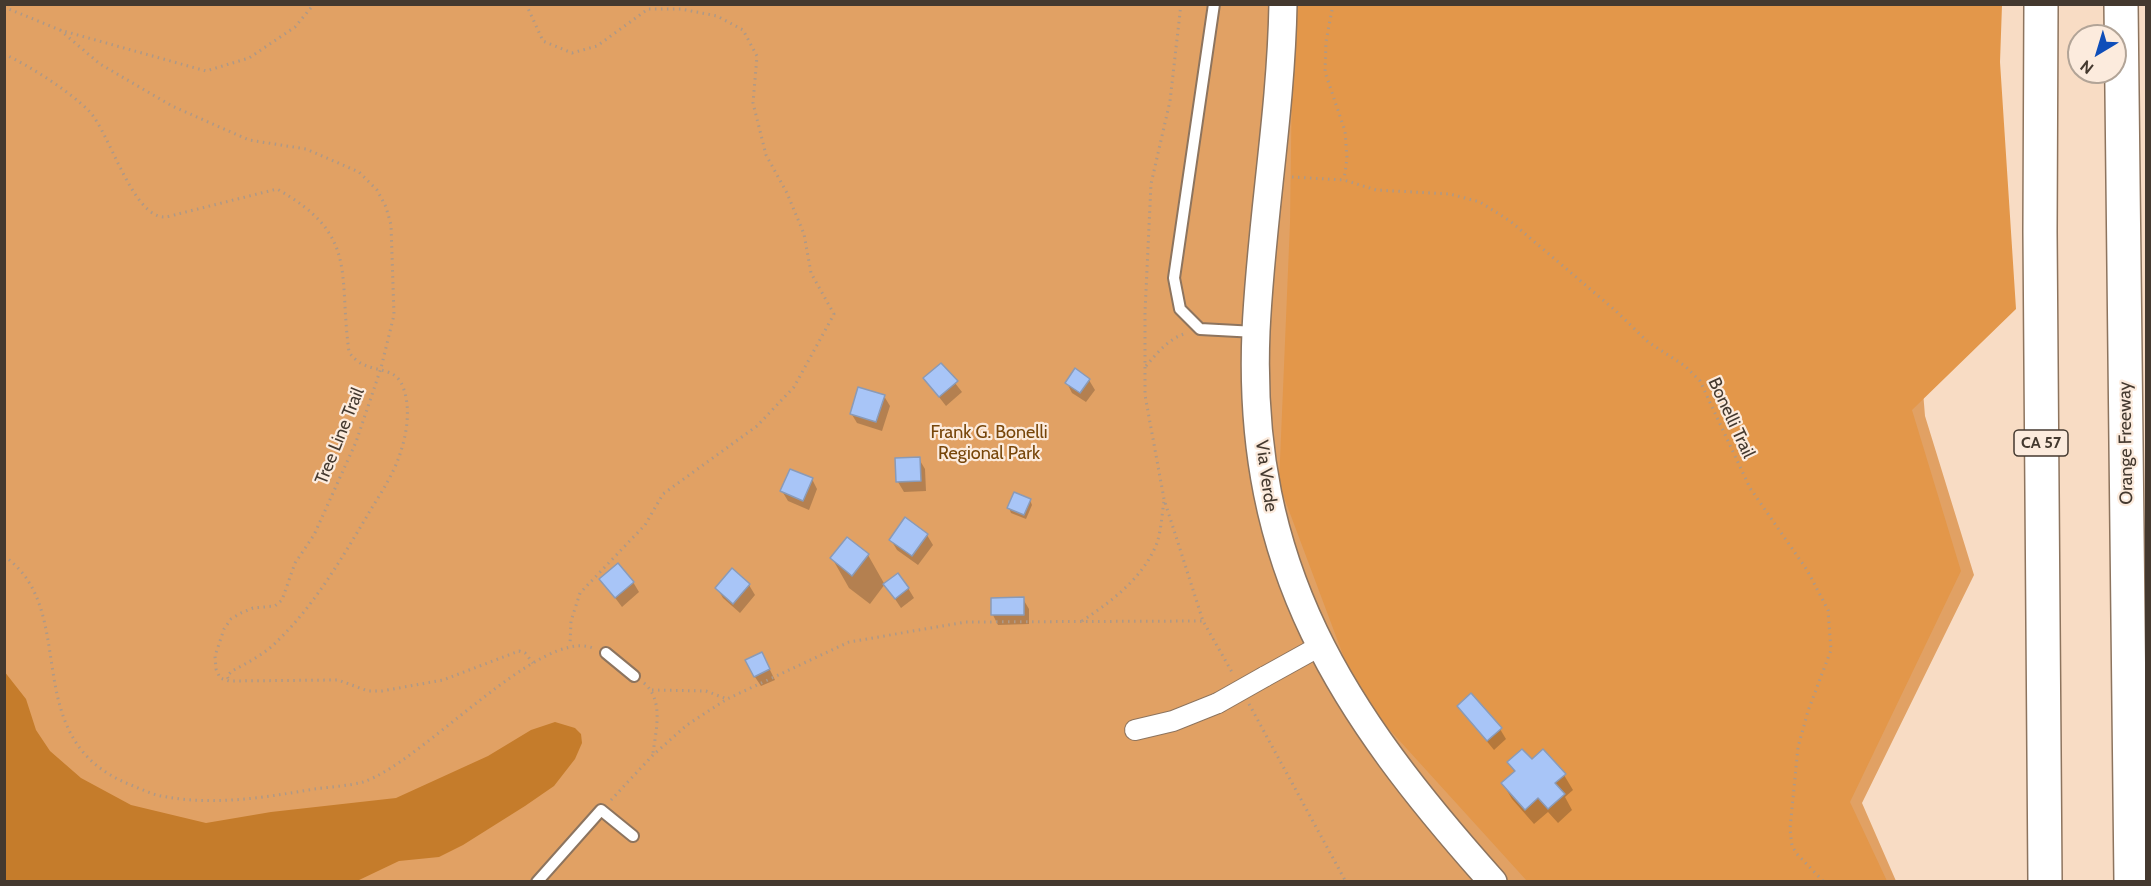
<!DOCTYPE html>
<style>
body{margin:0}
#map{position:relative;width:2151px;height:886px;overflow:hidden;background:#f8dcc4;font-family:Cabin,sans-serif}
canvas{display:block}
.frame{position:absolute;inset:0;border:6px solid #44392f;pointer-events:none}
.north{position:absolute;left:2067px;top:24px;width:60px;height:60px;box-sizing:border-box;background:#fcebdd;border:2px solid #b2a497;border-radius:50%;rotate:218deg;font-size:16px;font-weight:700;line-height:24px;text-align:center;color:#44392f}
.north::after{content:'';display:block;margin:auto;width:21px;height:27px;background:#0f4eb9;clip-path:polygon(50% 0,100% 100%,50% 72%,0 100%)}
</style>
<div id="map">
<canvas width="2151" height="886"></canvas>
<div class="frame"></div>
<div class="north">N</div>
</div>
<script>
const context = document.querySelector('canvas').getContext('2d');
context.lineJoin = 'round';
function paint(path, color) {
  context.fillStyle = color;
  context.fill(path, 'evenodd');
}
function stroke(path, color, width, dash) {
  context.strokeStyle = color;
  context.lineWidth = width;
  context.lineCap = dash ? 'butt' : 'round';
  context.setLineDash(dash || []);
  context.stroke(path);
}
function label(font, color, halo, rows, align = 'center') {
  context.font = font + ' Cabin,sans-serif';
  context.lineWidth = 4.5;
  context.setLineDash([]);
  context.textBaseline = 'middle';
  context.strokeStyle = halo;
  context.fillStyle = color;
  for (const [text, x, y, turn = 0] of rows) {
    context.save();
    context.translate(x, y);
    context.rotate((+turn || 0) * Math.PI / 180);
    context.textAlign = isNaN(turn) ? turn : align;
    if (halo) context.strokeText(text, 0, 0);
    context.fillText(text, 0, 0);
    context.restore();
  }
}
paint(new Path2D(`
 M 5,5 L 1827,5 L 1910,233 L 1925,416 L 1974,575 L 1862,803 L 1896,881 L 5,882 Z`), '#e1a164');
paint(new Path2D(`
 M 1293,5 L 2002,5 L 2000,62 L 2016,309 L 1912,410 L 1961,571 L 1850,802 L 1887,881 L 1527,881 L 1358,695 L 1279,484 L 1290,223 Z`), '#e3974a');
paint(new Path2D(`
 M 4,671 L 26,699 L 36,730 L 50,751 L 81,778 L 131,805 L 206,823 L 271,812 L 396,798 L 488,756 L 531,730 L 555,722 L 575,728 L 581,734 L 582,743 L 575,759 L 554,786 L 525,806 L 463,845 L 439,857 L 399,861 L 357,881 L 5,881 Z`), '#c57c2b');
paint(new Path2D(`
 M 941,365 L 962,392 L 946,406 L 925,379 Z
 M 1089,380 L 1095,390 L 1086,402 L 1072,393 L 1067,383 Z
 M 884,396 L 890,406 L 882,431 L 857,423 L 851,413 Z
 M 919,459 L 925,469 L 926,491 L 904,492 L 898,482 Z
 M 812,479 L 817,489 L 809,510 L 788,501 L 782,491 Z
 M 1030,500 L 1032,505 L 1026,519 L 1011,513 L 1009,508 Z
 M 927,535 L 933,545 L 918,565 L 897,550 L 891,540 Z
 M 868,555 L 885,585 L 908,588 L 914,598 L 901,608 L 885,584 L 870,604 L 849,588 L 832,558 Z
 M 601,579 L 633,582 L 639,592 L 622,607 Z
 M 749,585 L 755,595 L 740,613 L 723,598 L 717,588 Z
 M 1023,599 L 1029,609 L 1029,624 L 998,625 L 993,615 Z
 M 767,664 L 775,680 L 761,686 L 755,677 Z
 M 1458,706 L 1500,729 L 1506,739 L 1494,750 Z
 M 1531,761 L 1564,775 L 1573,790 L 1565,797 L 1572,810 L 1558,823 L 1548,812 L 1534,824 L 1512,799 L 1503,784 L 1515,773 L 1509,762 Z`), '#0003');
const building = new Path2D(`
 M 941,363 L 958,381 L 939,397 L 923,378 Z
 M 1075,368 L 1090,379 L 1080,393 L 1065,383 Z
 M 858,387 L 885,395 L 876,422 L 850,414 Z
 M 920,457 L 921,481 L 896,482 L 895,458 Z
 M 790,469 L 813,478 L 803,501 L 780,491 Z
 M 1014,492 L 1031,499 L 1024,515 L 1007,508 Z
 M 905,517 L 928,534 L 912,556 L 889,540 Z
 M 847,537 L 869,554 L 852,576 L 830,558 Z
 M 618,563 L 634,582 L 615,598 L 599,579 Z
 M 732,568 L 750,584 L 733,604 L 715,588 Z
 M 898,573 L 909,588 L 895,599 L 883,584 Z
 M 1024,597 L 1024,615 L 991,615 L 991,598 Z
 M 762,652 L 770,669 L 754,677 L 745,660 Z
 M 1471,693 L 1502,728 L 1487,741 L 1457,706 Z
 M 1522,749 L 1532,759 L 1543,749 L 1566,774 L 1555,783 L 1565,794 L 1548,809 L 1538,798 L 1525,810 L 1501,783 L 1515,771 L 1507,762 Z`);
paint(building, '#a8c5f7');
stroke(building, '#8a9ab6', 1.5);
const lane = new Path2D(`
 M 1214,4 L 1174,278 L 1180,309 L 1200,329 L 1256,332
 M 606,653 L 634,676
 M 537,882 L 601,810 L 633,836`);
const street = new Path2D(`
 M 1264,677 L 1320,646
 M 1135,730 L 1173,721 L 1218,703`);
const secondary = new Path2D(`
 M 1283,4 C 1281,114 1261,222 1256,331 C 1246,568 1342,713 1493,882`);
const highway = new Path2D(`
 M 2041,4 L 2040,231 L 2045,882
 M 2121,4 L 2131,882`);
stroke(lane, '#8d745e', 14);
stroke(street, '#8d745e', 22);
stroke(secondary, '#8d745e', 30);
stroke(highway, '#8d745e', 36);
stroke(new Path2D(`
 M 526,4 L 543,41 L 572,53 L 597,46 L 648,9 L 681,9 L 717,16 L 743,30 L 757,56 L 753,103 L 766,155 L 787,193 L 804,234 L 811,273 L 834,314 L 794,387 L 757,426 L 663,494 L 645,525 L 580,593 L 571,621 L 570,645
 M 1181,4 L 1170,101 L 1151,184 L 1145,312 L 1145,395 L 1164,499 L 1203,621 L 1233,674
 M 1333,4 L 1326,42 L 1325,72 L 1345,131 L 1347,158 L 1344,180
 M 4,7 L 60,30 L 206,71 L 249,58 L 295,27 L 314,4
 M 60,30 L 100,64 L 172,106 L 249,140 L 306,149 L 359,172 L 377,190 L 386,207 L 391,225 L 394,315 L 381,368 L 356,442 L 314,535 L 295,563 L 282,600 L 275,606 L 253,608 L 241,613 L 231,619 L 224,629 L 215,656 L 216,669 L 220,678 L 229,681 L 338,680 L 368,691 L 382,691 L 443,680 L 519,651 L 525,653 L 533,663
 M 4,54 C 30,66 69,91 89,111 C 110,133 132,216 164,217 C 168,217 174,215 178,214 L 277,189 C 359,235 338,272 349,352 C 366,377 394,362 403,387 C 411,408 407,433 400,454 C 394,473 381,493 370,511 C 342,558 312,610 271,647 C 259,657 245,664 232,671 L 227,676 L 229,681
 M 1292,177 L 1344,180 L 1376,190 L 1450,194 L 1480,202 L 1510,221 L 1616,311 L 1648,342 L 1685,366 L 1700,381 L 1750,488 L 1807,570 L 1828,610 L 1831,650 L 1808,711 L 1798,747 L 1790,829 L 1792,846 L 1797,854 L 1824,882
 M 1146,366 C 1158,352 1169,338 1187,333
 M 4,556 C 83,611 14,739 131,785 C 141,789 151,794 161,796 C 213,806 262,798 314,789 C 330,787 348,786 363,782 C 422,763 540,627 593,648
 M 1082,621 C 1112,601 1143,578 1157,543 C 1161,531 1162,514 1164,501
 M 644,683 C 664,700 656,730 653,753
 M 652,690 L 706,691 L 727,699
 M 1249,704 L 1346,882
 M 611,800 L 653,755 L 687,725 L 727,699 L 849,642 L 966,622 L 1202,621`), '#ae9987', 3, [1.5, 4.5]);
stroke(lane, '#fff', 10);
stroke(street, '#fff', 20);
stroke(secondary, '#fff', 27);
stroke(highway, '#fff', 33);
const streetBridge = new Path2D(`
 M 1218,703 L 1264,677`);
stroke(streetBridge, '#8d745e', 22, []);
stroke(streetBridge, '#fff', 20);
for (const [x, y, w] of [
 [2041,443,54]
]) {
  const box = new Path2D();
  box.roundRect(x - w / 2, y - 13, w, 26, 4.5);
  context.fillStyle = '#fcebdd';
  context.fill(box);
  stroke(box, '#44392f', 1.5);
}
label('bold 16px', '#44392f', null, [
 ["CA 57",2041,443]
]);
label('18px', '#44392f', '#fcebdd', [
 ["Bonelli Trail",1731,418,65],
 ["Tree Line Trail",340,436,-68],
 ["Orange Freeway",2126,443,-91],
 ["Via Verde",1266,476,82]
]);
label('18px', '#77460a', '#fcebdd', [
 ["Frank G. Bonelli",989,433],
 ["Regional Park",989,454]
]);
</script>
